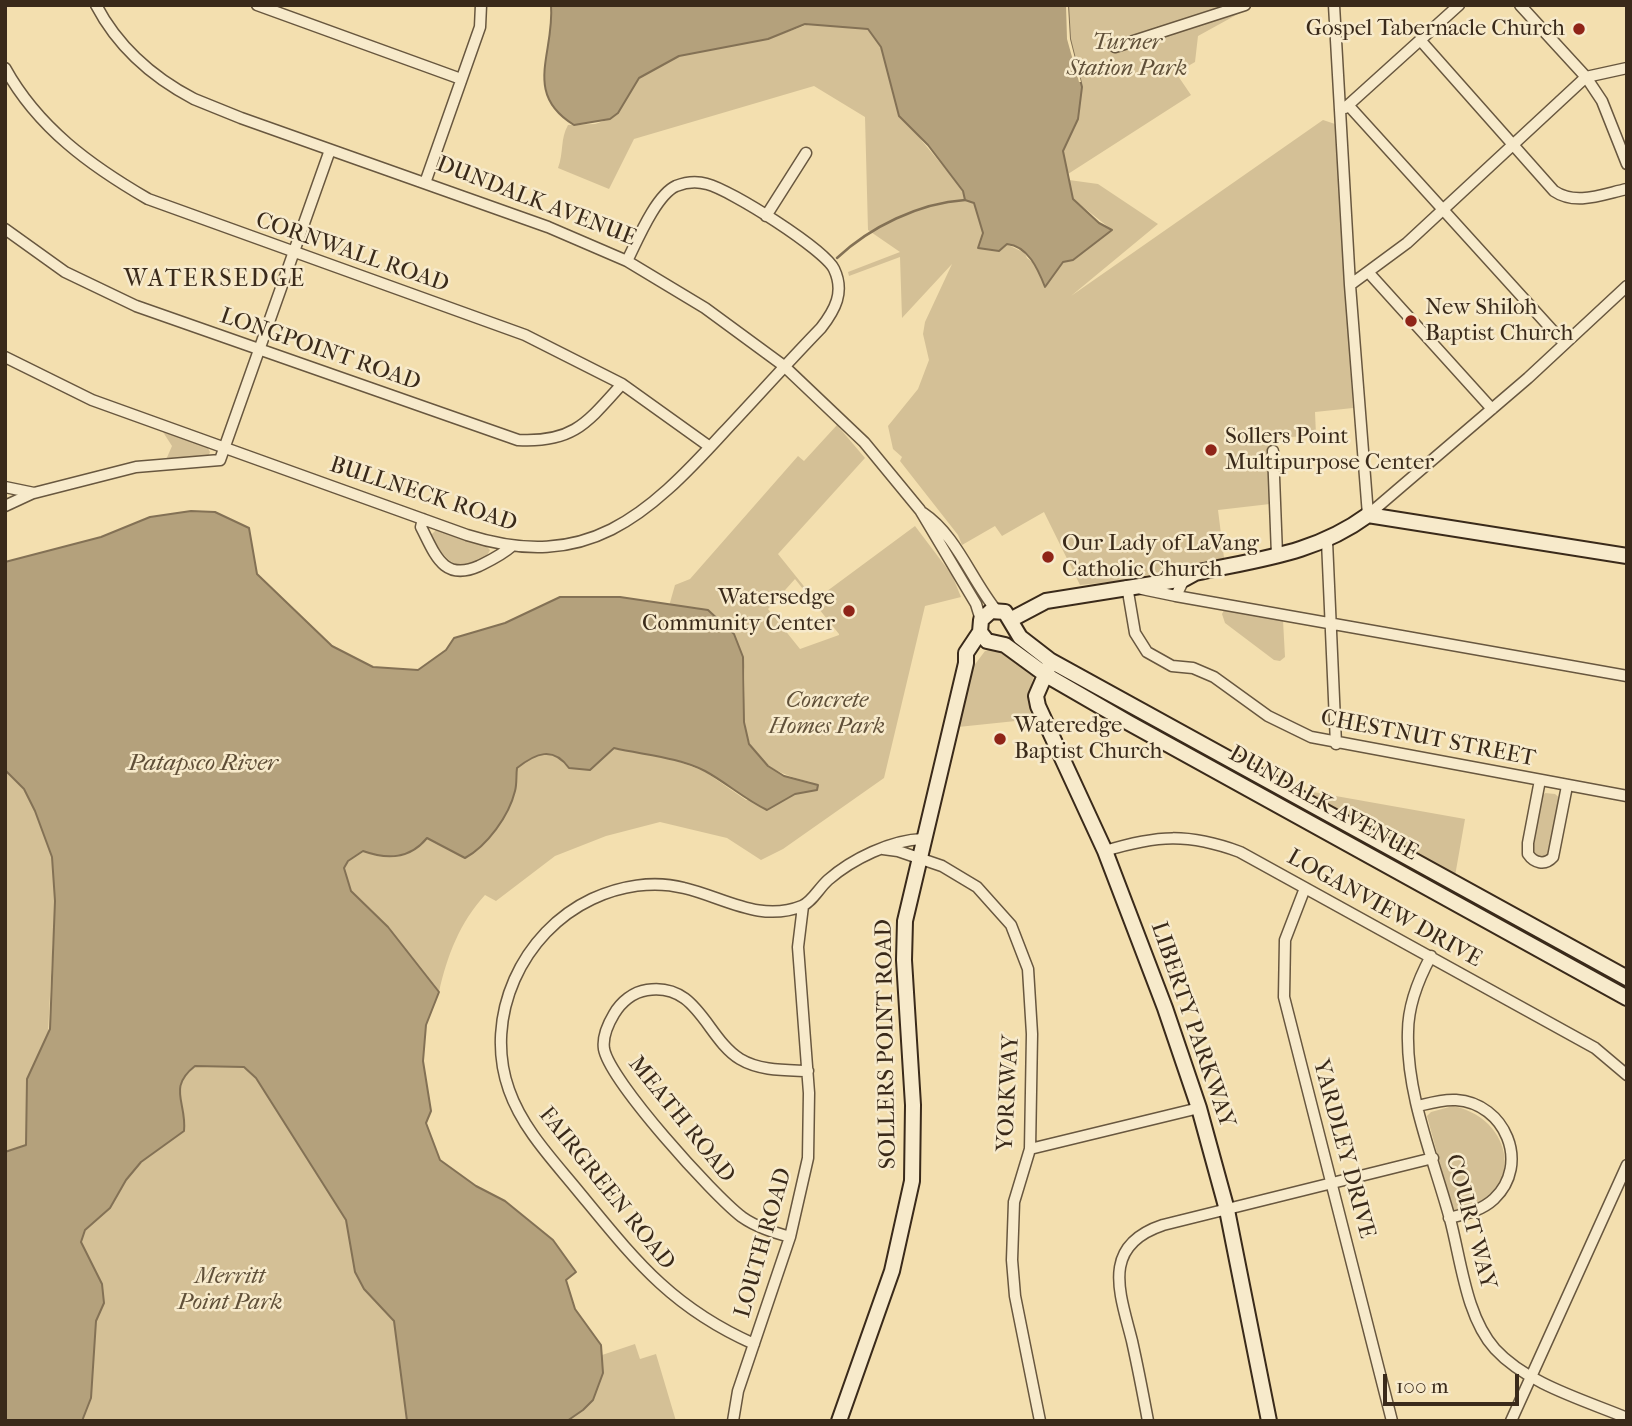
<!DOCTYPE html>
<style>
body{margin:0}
#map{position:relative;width:1632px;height:1426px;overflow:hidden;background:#f3dfaf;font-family:"IM FELL French Canon",serif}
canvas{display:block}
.frame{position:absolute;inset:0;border:7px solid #3a2a1a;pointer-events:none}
.scale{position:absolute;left:1383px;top:1374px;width:136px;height:32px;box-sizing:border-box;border:4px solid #3a2a1a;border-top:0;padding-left:9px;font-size:21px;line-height:24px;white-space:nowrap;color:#3a2a1a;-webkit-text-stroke:5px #f7eacb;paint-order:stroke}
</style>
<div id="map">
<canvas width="1632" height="1426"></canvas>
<div class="frame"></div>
<div class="scale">100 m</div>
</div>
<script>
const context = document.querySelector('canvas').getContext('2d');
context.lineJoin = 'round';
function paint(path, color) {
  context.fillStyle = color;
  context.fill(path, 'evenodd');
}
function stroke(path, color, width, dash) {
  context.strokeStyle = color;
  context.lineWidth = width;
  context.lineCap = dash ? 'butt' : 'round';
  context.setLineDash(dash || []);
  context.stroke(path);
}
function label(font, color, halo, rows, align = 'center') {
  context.font = font + ' "IM FELL French Canon",serif';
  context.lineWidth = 5;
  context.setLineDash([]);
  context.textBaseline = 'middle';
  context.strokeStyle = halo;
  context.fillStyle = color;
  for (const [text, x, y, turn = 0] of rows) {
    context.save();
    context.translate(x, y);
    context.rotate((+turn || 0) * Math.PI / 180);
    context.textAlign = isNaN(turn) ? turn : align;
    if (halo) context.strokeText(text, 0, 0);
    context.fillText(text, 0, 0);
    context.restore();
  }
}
paint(new Path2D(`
 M 1068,5 L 1247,5 L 1247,9 L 1198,36 L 1195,62 L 1176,73 L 1191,95 L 1068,174 L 1063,151 L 1078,119 L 1082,87 L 1070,39 Z
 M 812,23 L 868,29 L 881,47 L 893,95 L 922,141 L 974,203 L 983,233 L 1025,253 L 1027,258 L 1039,267 L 1045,286 L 1063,262 L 1073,260 L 1112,230 L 1073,199 L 1069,180 L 1098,184 L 1158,224 L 1071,296 L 1323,120 L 1335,124 L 1353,408 L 1315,412 L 1316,435 L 1268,439 L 1270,504 L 1218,510 L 1224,558 L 1120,581 L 1080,585 L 1044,512 L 1002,536 L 995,526 L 962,545 L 958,535 L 900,461 L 902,457 L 893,449 L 888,426 L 918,389 L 929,360 L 923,334 L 925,322 L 952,264 L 902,318 L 900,257 L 849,276 L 848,272 L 900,252 L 868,230 L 865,117 L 814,86 L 634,139 L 609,189 L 558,168 C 564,152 560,139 568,125 L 595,124 L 610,119 L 618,113 L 639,78 L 679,56 L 768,39 Z
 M 837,425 L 865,458 L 778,554 L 815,600 L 915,526 L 952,575 L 961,597 L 925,606 L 884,778 L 783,849 L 761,860 L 727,838 L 660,822 L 606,836 L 555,856 L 496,901 L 485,895 C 460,922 447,956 439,992 L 388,927 L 351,891 L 344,868 L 348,861 L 363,851 L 378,856 L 427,838 L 445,846 L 515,792 L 517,768 C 536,754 553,746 569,768 L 590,770 L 614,748 L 674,760 L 704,771 L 746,800 L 784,801 L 795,794 L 817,790 L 811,782 C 695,757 780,676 722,623 C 718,619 712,612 706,610 C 695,606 680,607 669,606 L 675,585 L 690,579 L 798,456 L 804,461 ZM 795,579 L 839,634 L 839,635 L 800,649 L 768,609 Z
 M 163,432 L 207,446 L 210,452 L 208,457 L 165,462 L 172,446 Z
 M 437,529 L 487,547 L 490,550 C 487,557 484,557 477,561 C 453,574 442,554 431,535 Z
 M 1224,610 L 1283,620 L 1285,657 L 1280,661 L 1274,660 L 1225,623 L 1222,614 Z
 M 999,648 L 1034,674 L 1029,695 L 1035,719 L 958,727 L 970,671 L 985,651 Z
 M 1056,671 L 1627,984 L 1627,992 L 1055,674 Z
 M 5,770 L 24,790 L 35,811 L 52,857 L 55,901 L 48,1033 L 27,1079 L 26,1145 L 5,1152 Z
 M 1302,790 L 1465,819 L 1455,876 Z
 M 1545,793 L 1555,794 L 1562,800 L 1553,848 L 1547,859 L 1535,857 L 1533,852 L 1540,799 Z
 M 195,1066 L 244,1067 L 256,1078 L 346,1220 L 355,1272 L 364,1289 L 394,1321 L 407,1421 L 81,1421 L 91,1398 L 96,1321 L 104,1303 L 102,1284 L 81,1242 L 86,1229 L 110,1208 L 126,1180 L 141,1162 L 184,1131 C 188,1101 167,1089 195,1066 Z
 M 1453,1106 C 1522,1121 1522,1206 1453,1212 L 1427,1116 L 1431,1112 Z
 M 635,1344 L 640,1359 L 656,1354 L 676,1421 L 567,1421 C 589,1406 603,1382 602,1355 Z`), '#d4c096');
const water = new Path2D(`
 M 551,5 L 1068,5 L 1070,39 L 1082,87 L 1078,119 L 1063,151 L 1073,199 L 1099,223 L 1112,230 L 1073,260 L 1063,262 L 1045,287 C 1038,269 1028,246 1007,244 L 999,251 L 978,248 L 983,233 L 974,203 L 965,200 L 963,191 L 928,145 L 899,116 L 881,47 L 868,29 L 805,24 L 768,39 L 679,56 L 639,78 L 618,113 L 610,119 L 574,125 C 522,93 555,53 551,5 Z
 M 191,511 L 215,512 L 249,528 L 257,574 L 332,646 L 373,667 L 418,670 L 446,650 L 454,638 L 505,623 L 560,597 L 620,597 L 708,610 L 734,634 L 743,657 L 744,722 L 749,744 L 768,766 L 784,776 L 818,785 L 817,790 L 795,794 L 767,810 C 744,799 727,783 705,771 C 678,757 644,755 614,748 L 590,770 L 569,768 C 553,746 536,753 517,768 C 516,775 517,784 515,791 C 509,816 487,846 465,858 L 427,838 C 410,859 388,860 363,851 L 348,861 L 344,868 L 351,891 L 388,927 L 439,992 L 426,1025 L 423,1061 L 431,1111 L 426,1123 L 440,1160 L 476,1186 L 505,1201 L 553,1240 L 576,1272 L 566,1280 L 575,1309 L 601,1345 L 603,1373 L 593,1400 L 583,1410 L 567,1421 L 407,1421 L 394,1321 L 364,1289 L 355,1272 L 346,1220 L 256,1078 L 244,1067 L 195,1066 C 167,1088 187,1102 184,1131 L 141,1162 L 126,1180 L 110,1208 L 85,1230 L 81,1242 L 102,1284 L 104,1303 L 96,1321 L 91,1398 L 82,1421 L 5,1421 L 5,1152 L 26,1145 L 27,1079 L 50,1029 L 55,901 L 52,857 L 35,811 L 24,789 L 5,770 L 5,562 L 101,537 L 150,517 Z`);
paint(water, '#b4a17c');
stroke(water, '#837155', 2);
paint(new Path2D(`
 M 1066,5 L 1068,5 L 1070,39 L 1081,82 L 1079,82 L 1067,39 Z`), '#f3dfaf');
stroke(new Path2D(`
 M 837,258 C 870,227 919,203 965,200`), '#837155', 2.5);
const street = new Path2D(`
 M 96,5 C 118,47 152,77 194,99 L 241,118 L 548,227 L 627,261 L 705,308 L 784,366 L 864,442 L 920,510 L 976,604 L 981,620
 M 257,5 L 461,79
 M 1334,5 L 1350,285 L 1368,515
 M 1520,5 L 1586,77 L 1602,101 L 1627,164
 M 1421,41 L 1554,191 C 1576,206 1603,194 1627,189
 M 1115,47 L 1245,5
 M 5,68 C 38,128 91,166 148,199 L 525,335 L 622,384 L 710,447
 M 1349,106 L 1564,343
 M 1345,108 L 1459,5
 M 425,183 L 480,27 L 481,5
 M 766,216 L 806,153
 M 5,229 L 65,272 L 136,306 L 518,440 C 573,443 587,423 622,384
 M 1369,273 L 1492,409
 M 1350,285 L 1407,243 L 1586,77 L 1627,68
 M 5,357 L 92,400 L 467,535 C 587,573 647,516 723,433 C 756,398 788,362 821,328 C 835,310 845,292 834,269 C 824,249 731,190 707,184 C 697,181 686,182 676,186 C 656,195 637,241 627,261
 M 1273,451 L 1277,555
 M 5,487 L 34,493 L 136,467 L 220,460 L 330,150
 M 5,506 L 33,493
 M 923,513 C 956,535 971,579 996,610
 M 1368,515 L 1528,378 L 1627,286
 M 423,519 L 421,527 C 435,554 443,582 479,566 C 491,560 502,555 512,546
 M 1327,541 L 1336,744
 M 1184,579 L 1176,596 L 1627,676
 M 1127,586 L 1135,633 L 1147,652 L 1172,666 L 1193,668 L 1214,677 L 1268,716 L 1311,737 L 1627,796
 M 1142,589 L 1176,596
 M 1540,780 L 1528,843 L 1528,854 C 1534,863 1545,866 1553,857 L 1567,786
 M 883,849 L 898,851 L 942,866 L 977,887 L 1011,925 L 1028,969 L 1032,1034 L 1030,1149 L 1014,1202 L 1012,1260 L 1015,1296 L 1040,1421
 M 1105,851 C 1157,835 1188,833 1240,852 L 1595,1048 L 1627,1075
 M 1305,888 L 1285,940 L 1284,997 L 1392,1421
 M 1431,956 C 1418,980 1408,1006 1408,1032 C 1406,1095 1434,1160 1450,1219 C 1461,1260 1466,1317 1495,1349 C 1527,1384 1584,1400 1627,1418
 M 1418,1106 C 1430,1103 1443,1099 1456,1100 C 1505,1103 1531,1164 1494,1199 C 1481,1211 1465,1214 1449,1218
 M 1030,1149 L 1199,1108
 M 790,1237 C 773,1232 756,1227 742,1217 C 713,1195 610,1081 604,1049 C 602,1036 608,1024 614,1014 C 621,1002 633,992 647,990 C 698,982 706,1038 740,1059 C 760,1071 785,1070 808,1071
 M 754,1344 C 668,1306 632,1256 574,1186 C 550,1157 522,1127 509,1090 C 483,1017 522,932 592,899 C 620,886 653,880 684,888 C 723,897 760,923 802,906 C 812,902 819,888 828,880 C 852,859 891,840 923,839
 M 733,1421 L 738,1391 L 790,1237 L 808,1158 L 809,1093 L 798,947 L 803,906
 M 1148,1421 C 1143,1394 1138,1368 1132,1341 C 1120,1293 1100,1246 1163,1225 L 1433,1158
 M 1511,1421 L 1627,1165`);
const secondary = new Path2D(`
 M 1012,619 L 1046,601 L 1184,579 L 1195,573 C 1259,559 1315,554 1368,515 L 1627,556
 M 1049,666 L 1036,696 L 1038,706 L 1105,851 L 1165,1008 L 1199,1108 L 1227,1210 L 1269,1421
 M 1627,978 L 1051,661 L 1020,637 L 1005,612 L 991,611 L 981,620 L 980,632 L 987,641 L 1005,645 L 1046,675 L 1129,723 L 1627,998
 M 839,1421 L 892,1271 L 912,1181 L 913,1105 L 904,960 L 905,921 L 966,663 L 966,653 L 980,632`);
stroke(street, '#68573f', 13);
stroke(secondary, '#3a2a1a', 18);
stroke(street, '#f7eacb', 10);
stroke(secondary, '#f7eacb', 14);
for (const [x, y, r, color] of [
 [1579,29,7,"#8f2418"],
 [1411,321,7,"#8f2418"],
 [1211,450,7,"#8f2418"],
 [1048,557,7,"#8f2418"],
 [849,611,7,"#8f2418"],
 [1000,739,7,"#8f2418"]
]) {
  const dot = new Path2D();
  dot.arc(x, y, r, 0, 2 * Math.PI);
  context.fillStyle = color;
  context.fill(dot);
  stroke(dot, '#f7eacb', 2.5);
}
label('23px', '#3a2a1a', '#f7eacb', [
 ["Gospel Tabernacle Church",1565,29,"right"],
 ["New Shiloh",1425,308],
 ["Baptist Church",1425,334],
 ["Sollers Point",1225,437],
 ["Multipurpose Center",1225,463],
 ["Our Lady of LaVang",1062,544],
 ["Catholic Church",1062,570],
 ["Watersedge",835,598,"right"],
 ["Community Center",835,624,"right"],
 ["Wateredge",1014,726],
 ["Baptist Church",1014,752]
], 'left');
label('italic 23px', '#605039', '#f7eacb', [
 ["Turner",1127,43],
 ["Station Park",1127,69],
 ["Concrete",827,701],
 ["Homes Park",827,727],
 ["Merritt",230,1277],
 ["Point Park",230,1303]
]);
label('23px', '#3a2a1a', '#f7eacb', [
 ["DUNDALK AVENUE",536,202,21],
 ["CORNWALL ROAD",352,253,19],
 ["LONGPOINT ROAD",320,350,19],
 ["BULLNECK ROAD",423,495,18],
 ["CHESTNUT STREET",1428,739,11],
 ["DUNDALK AVENUE",1323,804,29],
 ["LOGANVIEW DRIVE",1384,909,29],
 ["LIBERTY PARKWAY",1192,1025,71],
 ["SOLLERS POINT ROAD",887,1044,-91],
 ["YORKWAY",1009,1093,-87],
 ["MEATH ROAD",681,1120,51],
 ["YARDLEY DRIVE",1343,1149,75],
 ["FAIRGREEN ROAD",606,1189,51],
 ["COURT WAY",1470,1222,75],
 ["LOUTH ROAD",764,1243,-74]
]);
context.letterSpacing = '2px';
label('24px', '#3a2a1a', '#f7eacb', [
 ["WATERSEDGE",215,280]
]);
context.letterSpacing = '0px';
label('italic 24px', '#5f4e37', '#f7eacb', [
 ["Patapsco River",203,764]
]);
</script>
